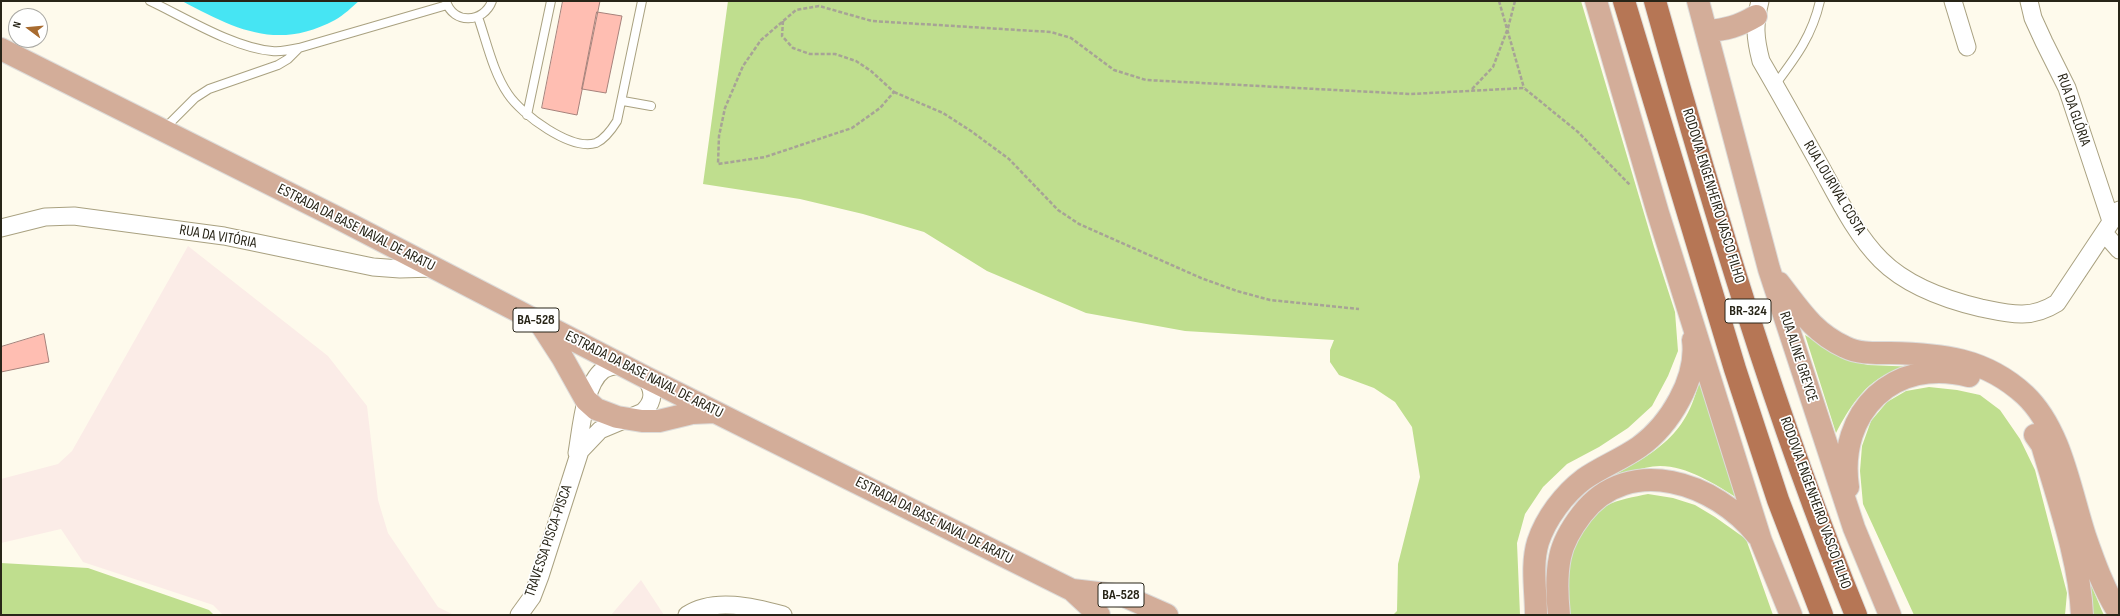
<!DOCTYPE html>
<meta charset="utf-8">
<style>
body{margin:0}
#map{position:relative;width:2120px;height:616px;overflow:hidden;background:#fefaec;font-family:"Sofia Sans Condensed",sans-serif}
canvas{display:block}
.frame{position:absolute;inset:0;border:2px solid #282518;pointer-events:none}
.north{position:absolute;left:8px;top:8px;width:40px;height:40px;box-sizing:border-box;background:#fff;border:1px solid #a9a8a3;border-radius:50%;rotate:286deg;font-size:11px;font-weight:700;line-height:16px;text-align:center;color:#282518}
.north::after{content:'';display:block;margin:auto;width:14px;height:18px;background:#a86b2f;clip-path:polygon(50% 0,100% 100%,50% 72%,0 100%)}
</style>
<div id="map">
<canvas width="2120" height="616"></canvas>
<div class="frame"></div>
<div class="north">N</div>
</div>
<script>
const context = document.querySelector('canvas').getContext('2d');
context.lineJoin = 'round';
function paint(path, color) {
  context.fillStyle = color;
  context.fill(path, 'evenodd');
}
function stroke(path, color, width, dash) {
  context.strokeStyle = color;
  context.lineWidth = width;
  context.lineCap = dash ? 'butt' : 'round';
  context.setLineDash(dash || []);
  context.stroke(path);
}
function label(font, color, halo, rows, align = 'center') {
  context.font = font + ' "Sofia Sans Condensed",sans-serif';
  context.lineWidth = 3.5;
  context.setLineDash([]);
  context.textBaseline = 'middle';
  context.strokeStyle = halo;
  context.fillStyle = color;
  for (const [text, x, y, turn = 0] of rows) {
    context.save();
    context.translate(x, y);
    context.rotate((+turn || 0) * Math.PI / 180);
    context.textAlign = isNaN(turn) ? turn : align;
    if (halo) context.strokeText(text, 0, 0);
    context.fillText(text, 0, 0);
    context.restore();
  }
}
paint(new Path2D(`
 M 188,246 L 328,356 L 367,406 L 378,500 L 388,533 L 438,607 L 454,615 L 223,615 L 213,605 L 83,562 L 61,529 L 1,543 L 1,479 L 58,464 L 72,451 Z
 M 641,580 L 664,615 L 611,615 Z`), '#fbece7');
paint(new Path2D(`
 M 728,1 L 1581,1 L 1654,247 L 1675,312 L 1678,351 L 1668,376 L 1652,406 L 1628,428 L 1599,447 L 1567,464 L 1543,487 L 1525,514 L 1517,543 L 1520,615 L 1393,615 L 1397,611 L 1398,564 L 1420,477 L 1412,427 L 1395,402 L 1374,388 L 1339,375 L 1330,362 L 1330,350 L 1334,340 L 1185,331 L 1086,313 L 987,271 L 924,232 L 863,214 L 800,199 L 703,184 Z
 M 1805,335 L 1844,359 L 1868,365 L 1917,367 C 1909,369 1899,369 1892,372 C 1865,382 1849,408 1836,433 Z
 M 1701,372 L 1737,498 C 1715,484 1687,466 1660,466 C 1641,466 1621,476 1603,481 C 1656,452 1689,437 1701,372 Z
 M 1929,387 L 1957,390 L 1980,395 L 2000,410 L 2020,439 L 2035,470 L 2067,593 L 2065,615 L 1914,615 L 1863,504 L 1860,471 L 1862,446 L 1871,421 L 1887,402 L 1906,391 Z
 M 1648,494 L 1673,498 L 1695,505 L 1715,517 L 1746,539 L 1773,615 L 1568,615 C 1568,599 1565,581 1568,565 C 1571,548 1591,515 1606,506 C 1619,499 1634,497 1648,494 Z
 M 2080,558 L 2102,611 L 2104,615 L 2093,615 Z
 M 1,563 L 88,568 L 209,610 L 214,615 L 1,615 Z`), '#bfde8e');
paint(new Path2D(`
 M 182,1 L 359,1 C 352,7 344,15 335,20 C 277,51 235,29 182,1 Z`), '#46e5f3');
const building = new Path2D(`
 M 563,1 L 600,1 L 577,115 L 542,108 Z
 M 597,12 L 622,16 L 606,93 L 582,89 Z
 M 44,334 L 49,362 L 1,372 L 1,347 Z`);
paint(building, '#ffbeb2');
stroke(building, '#a6827b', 1);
const lane = new Path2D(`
 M 150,1 C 184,17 234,48 272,51 C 281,52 290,50 299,48
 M 446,1 C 453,25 484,23 492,1
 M 478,17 C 487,43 493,72 508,94 C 522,115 571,151 596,143 C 605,139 612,129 617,121 L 642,1
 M 1775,85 C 1796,57 1812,36 1820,1
 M 623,101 L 651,106
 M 527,115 L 551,1
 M 164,129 L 195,98 L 209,89 L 278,65 L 288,59 L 299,48 L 447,5`);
const street = new Path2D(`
 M 1760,1 C 1754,24 1755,38 1761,61 C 1782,97 1802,133 1822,169 C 1839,200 1856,235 1881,260 C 1906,285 1947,300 1981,308 C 2010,314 2030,320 2057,303 L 2119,210
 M 1953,1 L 1967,47
 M 2029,1 L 2033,18 L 2044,42 L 2067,88 L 2111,221
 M 1,228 L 45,217 L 74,216 L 224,236 L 373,267 L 400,269 L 435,268
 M 2104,233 L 2119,250
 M 577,453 C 581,431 584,384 603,370 C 609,366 615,366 621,365
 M 519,615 L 532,597 L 540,576 L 580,451 L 600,430 L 643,412 C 655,401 654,390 645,377
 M 687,615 C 714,597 754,607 783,615`);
const primary = new Path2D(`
 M 1596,1 L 1658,213 L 1761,541 L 1791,615
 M 1698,1 L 1769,269 L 1854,528 L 1890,615
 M 1706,31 C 1726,30 1739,26 1756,16
 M 1,49 L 338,218 L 645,377 L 1072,590 L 1124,596 L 1167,615
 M 1779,283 C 1800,310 1813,332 1845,347 C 1859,354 1875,353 1890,353 C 1941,354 1985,358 2025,395 C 2061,429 2070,490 2085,536 C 2094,562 2104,590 2119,613
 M 540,323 L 562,357 L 586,400 L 596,409 L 617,417 L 642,421 L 659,421 L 692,413 L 715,412
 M 2035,435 L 2042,445 C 2057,497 2080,561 2082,615
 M 1848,487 C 1837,412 1894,356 1969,376
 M 1072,590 L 1099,615
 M 1536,615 C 1536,591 1531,565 1538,542 C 1546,518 1564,494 1584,479 C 1601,467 1622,459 1639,447 C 1670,425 1698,378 1693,340
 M 1559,615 C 1557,596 1556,576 1560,557 C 1563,542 1572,527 1582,514 C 1629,453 1716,483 1757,535`);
const highway = new Path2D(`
 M 1624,1 L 1735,369 L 1778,500 L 1822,615
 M 1655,1 C 1713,208 1775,416 1856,615`);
stroke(lane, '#a9a180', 10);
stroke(street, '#a9a180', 19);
stroke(primary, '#dddcda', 24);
stroke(highway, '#dddcda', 24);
stroke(new Path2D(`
 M 1499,1 L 1524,88
 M 783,21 L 782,36 L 793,48 L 810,54 L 835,54 L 856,61 L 871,71 L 894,92 L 880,108 L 852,128 L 765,157 L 718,164 L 719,136 L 725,108 L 743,66 L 761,40 L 796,10 L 819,6 L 872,21 L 1051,32 L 1071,38 L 1114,70 L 1146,80 L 1411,94 L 1524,88 L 1578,132 L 1630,185
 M 1472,89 L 1493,67 L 1508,28 L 1515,1
 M 894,92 L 943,113 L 971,131 L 1009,159 L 1058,210 L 1079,224 L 1201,278 L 1237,291 L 1270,300 L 1359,309`), '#a7a396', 2.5, [4, 2]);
stroke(lane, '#fff', 8);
stroke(street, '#fff', 17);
stroke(primary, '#d3ad99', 22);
stroke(highway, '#b67655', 22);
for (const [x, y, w] of [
 [1748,311,46],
 [536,320,46],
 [1121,595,46]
]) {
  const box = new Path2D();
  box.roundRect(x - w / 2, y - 12, w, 24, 3);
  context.fillStyle = '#fff';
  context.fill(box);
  stroke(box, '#282518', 1);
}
label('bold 14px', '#282518', null, [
 ["BR-324",1748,311],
 ["BA-528",536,320],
 ["BA-528",1121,595]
]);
label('15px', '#282518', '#fff', [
 ["RUA DA GLÓRIA",2073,110,71],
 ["RUA LOURIVAL COSTA",1834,188,59],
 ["RODOVIA ENGENHEIRO VASCO FILHO",1713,196,73],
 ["ESTRADA DA BASE NAVAL DE ARATU",356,228,27],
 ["RUA DA VITÓRIA",218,237,10],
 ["RUA ALINE GREYCE",1798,357,72],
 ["ESTRADA DA BASE NAVAL DE ARATU",644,375,27],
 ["RODOVIA ENGENHEIRO VASCO FILHO",1815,503,70],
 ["ESTRADA DA BASE NAVAL DE ARATU",934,521,27],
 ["TRAVESSA PISCA-PISCA",549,541,-71]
]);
</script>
